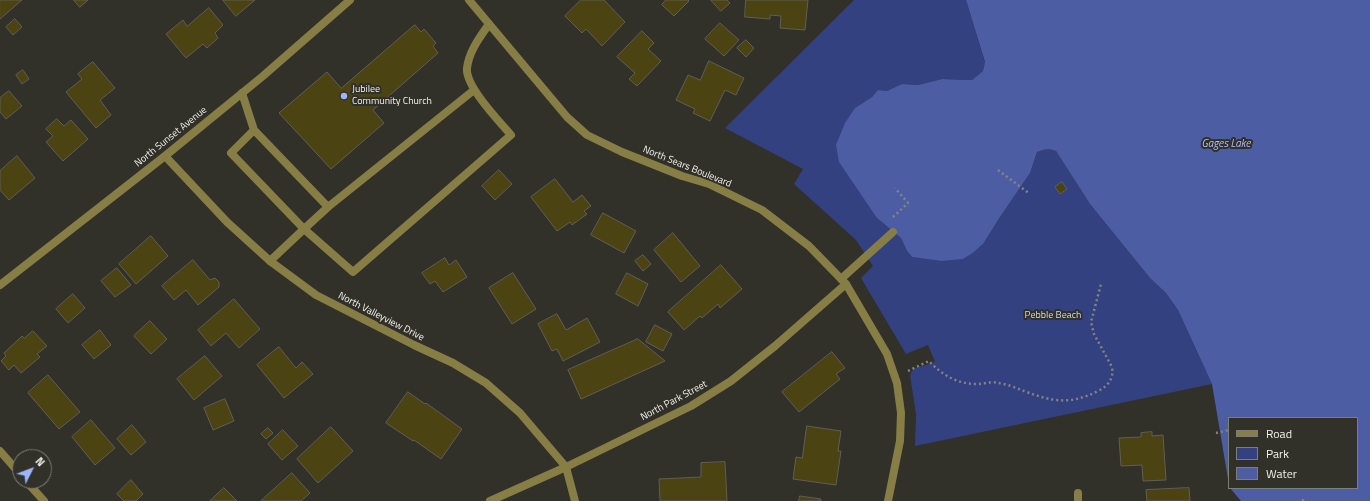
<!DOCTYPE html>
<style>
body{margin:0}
#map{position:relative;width:1370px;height:501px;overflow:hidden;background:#313029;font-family:"Titillium Web",sans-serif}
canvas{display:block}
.legend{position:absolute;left:1228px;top:417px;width:130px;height:72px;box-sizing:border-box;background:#313029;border:1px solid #7e7d77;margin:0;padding:5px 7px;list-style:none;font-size:12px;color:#f2f1ed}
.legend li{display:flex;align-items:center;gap:8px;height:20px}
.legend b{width:20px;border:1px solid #7e7d77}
.north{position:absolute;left:12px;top:449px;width:40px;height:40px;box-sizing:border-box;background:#313029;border:1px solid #7e7d77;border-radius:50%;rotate:48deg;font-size:11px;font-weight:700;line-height:16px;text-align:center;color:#f2f1ed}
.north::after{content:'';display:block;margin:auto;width:14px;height:18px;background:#9eb4fd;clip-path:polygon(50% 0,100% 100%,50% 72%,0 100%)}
</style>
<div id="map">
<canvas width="1370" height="501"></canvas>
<ul class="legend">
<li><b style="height:5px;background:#867e44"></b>Road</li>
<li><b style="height:11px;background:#334181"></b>Park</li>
<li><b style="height:11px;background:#4c5da4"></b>Water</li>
</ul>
<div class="north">N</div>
</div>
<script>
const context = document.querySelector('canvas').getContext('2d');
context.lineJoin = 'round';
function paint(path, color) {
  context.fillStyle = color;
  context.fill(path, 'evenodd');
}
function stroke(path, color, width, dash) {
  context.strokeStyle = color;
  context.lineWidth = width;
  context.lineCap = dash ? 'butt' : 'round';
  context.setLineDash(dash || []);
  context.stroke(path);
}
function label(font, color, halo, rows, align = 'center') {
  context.font = font + ' "Titillium Web",sans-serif';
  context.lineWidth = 4;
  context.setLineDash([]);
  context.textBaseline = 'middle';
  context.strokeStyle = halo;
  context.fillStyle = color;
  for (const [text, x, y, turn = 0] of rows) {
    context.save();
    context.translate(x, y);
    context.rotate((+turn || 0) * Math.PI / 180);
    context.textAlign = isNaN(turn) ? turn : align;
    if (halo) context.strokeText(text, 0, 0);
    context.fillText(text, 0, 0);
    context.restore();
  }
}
paint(new Path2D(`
 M 854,0 L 966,0 L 985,63 L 983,71 L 972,80 L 965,80 L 942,79 L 918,85 L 902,84 L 887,91 L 878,90 L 872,97 L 855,108 L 877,218 L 901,238 L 907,251 L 912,257 L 941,261 L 974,252 L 983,244 L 1000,217 L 1030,173 L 1037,152 C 1044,149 1049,148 1056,151 L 1090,204 L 1150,278 L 1166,293 L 1178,310 L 1212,384 L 915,446 L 916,414 L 910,375 L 913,369 L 935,362 L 928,345 L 906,354 L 861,278 L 873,266 L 856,240 L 794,184 L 803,169 L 725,128 Z`), '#334181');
paint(new Path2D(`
 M 966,0 L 1370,0 L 1370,501 L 1241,501 L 1230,488 L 1357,488 L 1357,418 L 1229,418 L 1229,485 L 1212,384 L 1178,310 L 1166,293 L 1150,278 L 1090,204 L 1056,151 C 1049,148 1044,149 1037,152 L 1030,173 L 1000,217 L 983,244 L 974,252 L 963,259 L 941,261 L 912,257 L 907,251 L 901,238 L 877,218 L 839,162 L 836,145 L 845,123 L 855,108 L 872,97 L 878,90 L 887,91 L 902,84 L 918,85 L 942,79 L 965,80 L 972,80 L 983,71 L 985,62 Z`), '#4c5da4');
const building = new Path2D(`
 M 0,0 L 22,0 L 0,19 Z
 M 74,0 L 88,0 L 80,7 Z
 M 223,0 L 255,0 L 236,16 Z
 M 581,0 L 604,0 L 625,22 L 602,46 L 586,29 L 582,33 L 565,16 Z
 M 666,0 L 688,0 L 689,1 L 674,16 L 662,5 Z
 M 711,0 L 727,0 L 730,3 L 721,11 Z
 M 746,0 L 808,0 L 805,30 L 780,28 L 781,16 L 770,15 L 770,19 L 745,17 Z
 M 209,8 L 223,25 L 215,33 L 218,38 L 207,48 L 203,44 L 186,58 L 166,34 L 183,20 L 187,26 Z
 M 15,19 L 22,27 L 13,35 L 6,27 Z
 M 720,23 L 739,40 L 724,56 L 705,39 Z
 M 415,25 L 421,32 L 424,29 L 436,43 L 433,46 L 438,53 L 373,110 L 384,123 L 331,169 L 279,113 L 327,72 L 341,88 Z
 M 642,31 L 654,43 L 648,49 L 661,61 L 637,86 L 629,79 L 635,73 L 617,57 Z
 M 746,40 L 754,48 L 746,57 L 737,48 Z
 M 709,61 L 744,78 L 736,95 L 725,90 L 710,121 L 693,113 L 695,109 L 676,100 L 688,75 L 700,80 Z
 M 93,62 L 115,88 L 100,100 L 111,115 L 96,128 L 66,92 L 82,79 L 78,74 Z
 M 23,70 L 29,79 L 22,84 L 16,75 Z
 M 9,91 L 22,106 L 6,119 L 0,112 L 0,98 Z
 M 57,119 L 64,126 L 71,120 L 88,139 L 63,161 L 46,142 L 53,136 L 46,129 Z
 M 17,156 L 35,178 L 9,200 L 0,190 L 0,171 Z
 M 499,170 L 512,184 L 495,200 L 482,186 Z
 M 555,179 L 573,202 L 582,195 L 591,206 L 584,211 L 587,214 L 572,225 L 570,222 L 557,231 L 531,197 Z
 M 1062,182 L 1067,189 L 1060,194 L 1055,187 Z
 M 603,213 L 636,231 L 624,253 L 591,235 Z
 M 673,233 L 700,266 L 681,282 L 654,250 Z
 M 151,236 L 168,256 L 136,284 L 119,264 Z
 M 643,255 L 651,264 L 643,271 L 635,261 Z
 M 445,258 L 449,265 L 456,260 L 467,277 L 443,292 L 435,281 L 430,284 L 422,273 Z
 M 193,260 L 210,280 L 215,278 L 219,282 L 219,287 L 198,305 L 186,290 L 174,300 L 162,286 Z
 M 721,265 L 742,289 L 720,308 L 718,304 L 702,318 L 700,316 L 684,330 L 668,312 Z
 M 117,268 L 131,285 L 115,297 L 101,281 Z
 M 513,273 L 536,309 L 512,324 L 489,288 Z
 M 627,273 L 648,284 L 638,306 L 616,294 Z
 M 73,294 L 85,308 L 68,323 L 56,309 Z
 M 234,299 L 260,329 L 239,348 L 226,333 L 211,346 L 198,330 Z
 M 557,314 L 566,330 L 587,318 L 600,342 L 563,361 L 557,349 L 552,351 L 538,324 Z
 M 150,321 L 167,339 L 151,354 L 134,336 Z
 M 655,325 L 672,334 L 663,351 L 646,342 Z
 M 100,330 L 111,345 L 94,359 L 82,345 Z
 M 33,331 L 47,346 L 37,354 L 40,357 L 21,373 L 14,365 L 9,370 L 1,361 L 6,356 L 4,353 L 22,336 L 24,338 Z
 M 638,339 L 665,361 L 581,399 L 568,370 Z
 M 279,347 L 296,368 L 302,362 L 313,374 L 284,398 L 257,365 Z
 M 832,352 L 845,368 L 836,374 L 840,379 L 799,412 L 782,392 Z
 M 205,356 L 222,376 L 194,400 L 177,379 Z
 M 48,375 L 80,412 L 59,429 L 28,393 Z
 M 408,392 L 425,404 L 426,403 L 462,429 L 441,459 L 414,440 L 413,441 L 386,423 Z
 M 225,399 L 234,421 L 213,430 L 204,408 Z
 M 91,420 L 115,448 L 95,465 L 72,437 Z
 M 132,425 L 146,442 L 131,455 L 117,439 Z
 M 807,426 L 841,431 L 838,451 L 841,451 L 836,485 L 793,479 L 796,457 L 802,458 Z
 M 331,427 L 353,451 L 318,483 L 297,459 Z
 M 268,428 L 273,433 L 266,439 L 261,434 Z
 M 283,430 L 298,446 L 282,460 L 268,444 Z
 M 1152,432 L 1152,436 L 1163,435 L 1166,480 L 1143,481 L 1142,465 L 1121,466 L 1119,438 L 1141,437 L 1141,433 Z
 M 725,462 L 727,501 L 660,501 L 659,479 L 701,477 L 701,463 Z
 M 292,473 L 310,493 L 301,501 L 261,501 Z
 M 131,480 L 143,494 L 136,501 L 124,501 L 117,494 Z
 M 224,488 L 237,501 L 210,501 Z
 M 1189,488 L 1190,501 L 1147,501 L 1146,490 Z
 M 800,496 L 821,499 L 821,501 L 799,501 Z`);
paint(building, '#4b4311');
stroke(building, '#605f57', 1);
stroke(new Path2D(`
 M 998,170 L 1030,194
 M 893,217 L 908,203 L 895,188
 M 908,371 L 929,361 C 942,375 957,384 977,384 C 984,384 991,381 998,383 C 1007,384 1016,388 1024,391 C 1053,402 1070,405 1098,391 C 1108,386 1114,379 1112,367 L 1094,334 L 1091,322 L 1101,284
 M 1216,433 L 1229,430
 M 1303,499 L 1303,501`), '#85847f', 2.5, [2, 3]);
stroke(new Path2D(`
 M 474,90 L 328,207 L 304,229 L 353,272 L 511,135 C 499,121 465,86 467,68 C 469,51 480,37 489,24
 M 242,93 L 254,130 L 231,153 L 304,229 L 270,261
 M 254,130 L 328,207
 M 841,279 L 893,232`), '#867e44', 8);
stroke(new Path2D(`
 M 469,0 L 567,117 L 587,135 L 622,152 L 682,176 L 709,184 L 762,210 L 809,246 L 846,284 L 887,354 L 897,383 L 901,413 L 900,441 L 888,501
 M 165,156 L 227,222 L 270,261 L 316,295 L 414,345 L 453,363 L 486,383 L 520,413 L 566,467 L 575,501
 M 0,285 L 165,156 L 263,76 L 350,0
 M 0,451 L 20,474
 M 26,481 L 44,501
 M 1078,493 L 1078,501
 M 490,501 L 566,467 L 691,406 L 731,381 L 775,346 L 846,284`), '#867e44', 8);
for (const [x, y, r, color] of [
 [344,96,4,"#9eb4fd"]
]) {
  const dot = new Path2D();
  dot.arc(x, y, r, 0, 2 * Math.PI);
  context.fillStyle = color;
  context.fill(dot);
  stroke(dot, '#313029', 1.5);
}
label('10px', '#f2f1ed', '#313029', [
 ["Jubilee",352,90],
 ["Community Church",352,102]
], 'left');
label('10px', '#f2f1ed', '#313029', [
 ["North Sunset Avenue",171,137,-39],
 ["North Sears Boulevard",687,167,22],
 ["North Valleyview Drive",381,317,27],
 ["North Park Street",674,401,-28]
]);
label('10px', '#d1d8ec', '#313029', [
 ["Pebble Beach",1053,316]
]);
label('italic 11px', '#adbffa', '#313029', [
 ["Gages Lake",1226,144]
]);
</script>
